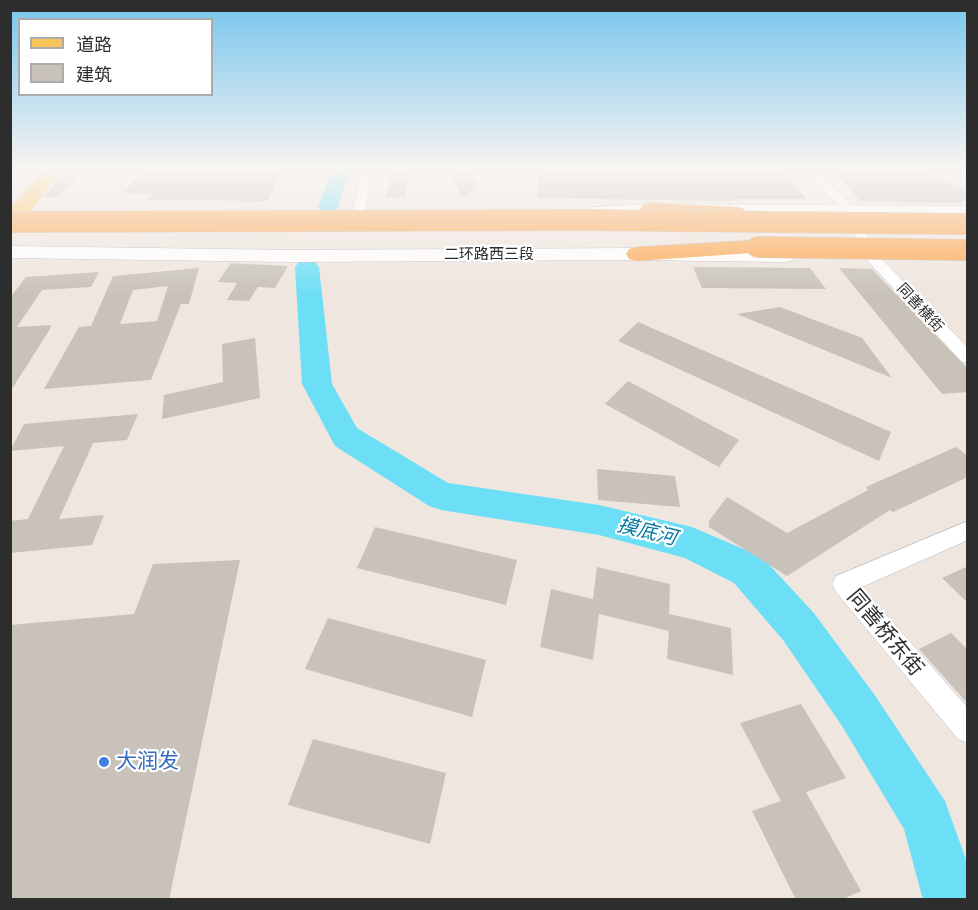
<!DOCTYPE html>
<meta charset="utf-8">
<style>
body{margin:0}
#map{position:relative;width:978px;height:910px;overflow:hidden;background:#efe6df;font-family:Figtree,"Noto Sans SC",sans-serif}
canvas{display:block}
.frame{position:absolute;inset:0;border:12px solid #2d2d2d;pointer-events:none}
.legend{position:absolute;left:18px;top:18px;width:195px;height:78px;box-sizing:border-box;background:#fff;border:2px solid #ababab;margin:0;padding:8px 10px;list-style:none;font-size:18px;color:#2d2d2d}
.legend li{display:flex;align-items:center;gap:12px;height:30px}
.legend b{width:30px;border:2px solid #ababab}
</style>
<div id="map">
<canvas width="978" height="910"></canvas>
<div class="frame"></div>
<ul class="legend">
<li><b style="height:8px;background:#fac559"></b>道路</li>
<li><b style="height:16px;background:#c8c2ba"></b>建筑</li>
</ul>
</div>
<script>
const context = document.querySelector('canvas').getContext('2d');
context.lineJoin = 'round';
function paint(path, color) {
  context.fillStyle = color;
  context.fill(path, 'evenodd');
}
function stroke(path, color, width, dash) {
  context.strokeStyle = color;
  context.lineWidth = width;
  context.lineCap = dash ? 'butt' : 'round';
  context.setLineDash(dash || []);
  context.stroke(path);
}
function label(font, color, halo, rows, align = 'center') {
  context.font = font + ' Figtree,"Noto Sans SC",sans-serif';
  context.lineWidth = 4.5;
  context.setLineDash([]);
  context.textBaseline = 'middle';
  context.strokeStyle = halo;
  context.fillStyle = color;
  for (const [text, x, y, turn = 0] of rows) {
    context.save();
    context.translate(x, y);
    context.rotate((+turn || 0) * Math.PI / 180);
    context.textAlign = isNaN(turn) ? turn : align;
    if (halo) context.strokeText(text, 0, 0);
    context.fillText(text, 0, 0);
    context.restore();
  }
}
paint(new Path2D(`
 M 333,168 L 351,168 L 338,206 L 335,210 L 328,212 L 321,210 L 318,206 Z
 M 307,260 L 315,262 L 319,267 L 332,384 L 357,428 L 448,483 L 599,505 L 692,527 L 762,557 L 813,612 L 874,694 L 945,801 L 968,865 L 968,900 L 923,900 L 904,829 L 842,726 L 783,640 L 734,583 L 685,558 L 599,535 L 441,510 L 429,506 L 335,446 L 302,384 L 295,267 L 299,262 Z`), '#6cdff6');
paint(new Path2D(`
 M 213,168 L 285,168 L 267,201 L 147,200 L 153,193 L 124,193 L 140,173 L 211,172 Z
 M 394,168 L 411,168 L 405,197 L 386,198 Z
 M 449,168 L 468,168 L 478,188 L 462,198 Z
 M 537,168 L 784,172 L 807,199 L 732,199 L 733,201 L 538,198 Z
 M 832,168 L 916,168 L 968,191 L 968,199 L 959,203 L 860,201 Z
 M 80,174 L 58,197 L 44,197 L 62,175 Z
 M 231,263 L 245,264 L 288,266 L 275,288 L 258,287 L 249,301 L 227,300 L 237,283 L 218,282 Z
 M 693,267 L 810,268 L 826,289 L 702,288 Z
 M 199,268 L 189,304 L 181,304 L 151,380 L 44,389 L 79,327 L 91,326 L 113,276 ZM 168,286 L 157,321 L 120,324 L 133,290 Z
 M 839,268 L 872,269 L 968,369 L 968,392 L 942,394 Z
 M 99,272 L 91,287 L 42,290 L 17,327 L 51,325 L 50,329 L 10,392 L 10,298 L 26,277 Z
 M 780,307 L 862,338 L 892,378 L 737,314 Z
 M 638,322 L 891,432 L 879,461 L 618,341 Z
 M 255,338 L 260,398 L 162,419 L 164,395 L 223,382 L 222,344 Z
 M 628,381 L 739,440 L 719,467 L 605,404 Z
 M 138,414 L 127,440 L 93,443 L 59,519 L 104,515 L 92,545 L 10,553 L 10,521 L 28,519 L 64,446 L 10,451 L 24,424 Z
 M 956,447 L 968,456 L 968,477 L 893,512 L 890,510 L 787,576 L 709,527 L 709,521 L 727,497 L 787,533 L 868,490 L 866,487 Z
 M 597,469 L 675,476 L 680,507 L 598,500 Z
 M 375,527 L 517,560 L 506,605 L 357,568 Z
 M 240,560 L 169,900 L 10,900 L 10,625 L 134,614 L 153,564 Z
 M 968,566 L 968,603 L 942,578 Z
 M 597,567 L 670,584 L 669,614 L 731,628 L 733,675 L 667,659 L 669,631 L 599,614 L 593,660 L 540,647 L 551,589 L 593,599 Z
 M 328,618 L 486,660 L 472,717 L 305,669 Z
 M 951,633 L 968,650 L 968,704 L 919,649 Z
 M 801,704 L 846,778 L 806,792 L 861,891 L 841,900 L 796,900 L 752,811 L 781,801 L 740,723 Z
 M 313,739 L 446,773 L 430,844 L 288,805 Z`), '#c8c2ba');
const minor = new Path2D(`
 M 363,168 L 374,168 L 364,213 L 358,217 L 352,213 Z
 M 805,168 L 816,168 L 852,207 L 878,255 L 968,348 L 968,363 L 962,362 L 867,260 L 843,211 Z
 M 968,521 L 968,540 L 862,587 L 968,708 L 968,743 L 958,739 L 836,592 L 832,584 L 836,576 Z`);
const secondary = new Path2D(`
 M 650,204 L 968,206 L 968,216 L 650,214 L 594,217 L 588,216 L 585,212 L 588,208 L 594,207 Z
 M 10,246 L 291,250 L 637,248 L 786,250 L 793,252 L 795,256 L 793,260 L 786,262 L 637,260 L 291,262 L 10,258 Z`);
const primary = new Path2D(`
 M 46,168 L 65,168 L 17,226 L 10,228 L 10,209 Z`);
const trunk = new Path2D(`
 M 650,203 L 737,207 L 744,209 L 747,213 L 744,217 L 737,219 L 643,213 L 640,209 L 643,205 Z
 M 757,240 L 765,242 L 768,247 L 765,252 L 637,261 L 629,259 L 626,254 L 629,249 L 637,247 Z`);
stroke(minor, '#b3b7c1', 1);
stroke(secondary, '#b3b7c1', 1);
stroke(primary, '#c8c8c8', 1);
stroke(trunk, '#c8c8c8', 1);
paint(minor, '#fff');
paint(secondary, '#fff');
paint(primary, '#fac559');
paint(trunk, '#fcac5a');
const trunkBridge = new Path2D(`
 M 10,222 L 582,220 L 968,224
 M 757,247 L 968,250`);
stroke(trunkBridge, '#c8c8c8', 22, []);
stroke(trunkBridge, '#fcac5a', 21);
const sky = context.createLinearGradient(0, 0, 0, 296);
sky.addColorStop(0, '#76c5ee');
sky.addColorStop(0.57, '#f8f4f1');
sky.addColorStop(1, '#f8f4f100');
context.fillStyle = sky;
context.fillRect(0, 0, 978, 296);
for (const [x, y, r, color] of [
 [104,762,6,"#3f7fe0"]
]) {
  const dot = new Path2D();
  dot.arc(x, y, r, 0, 2 * Math.PI);
  context.fillStyle = color;
  context.fill(dot);
  stroke(dot, '#fff', 2);
}
label('15px', '#2d2d2d', '#fff', [
 ["二环路西三段",489,255],
 ["同善横街",920,308,47]
]);
label('italic 20px', '#067aa1', '#fff', [
 ["摸底河",647,532,14]
]);
label('21px', '#2d2d2d', '#fff', [
 ["同善桥东街",885,633,50]
]);
label('21px', '#366cbe', '#fff', [
 ["大润发",116,762]
], 'left');
</script>
